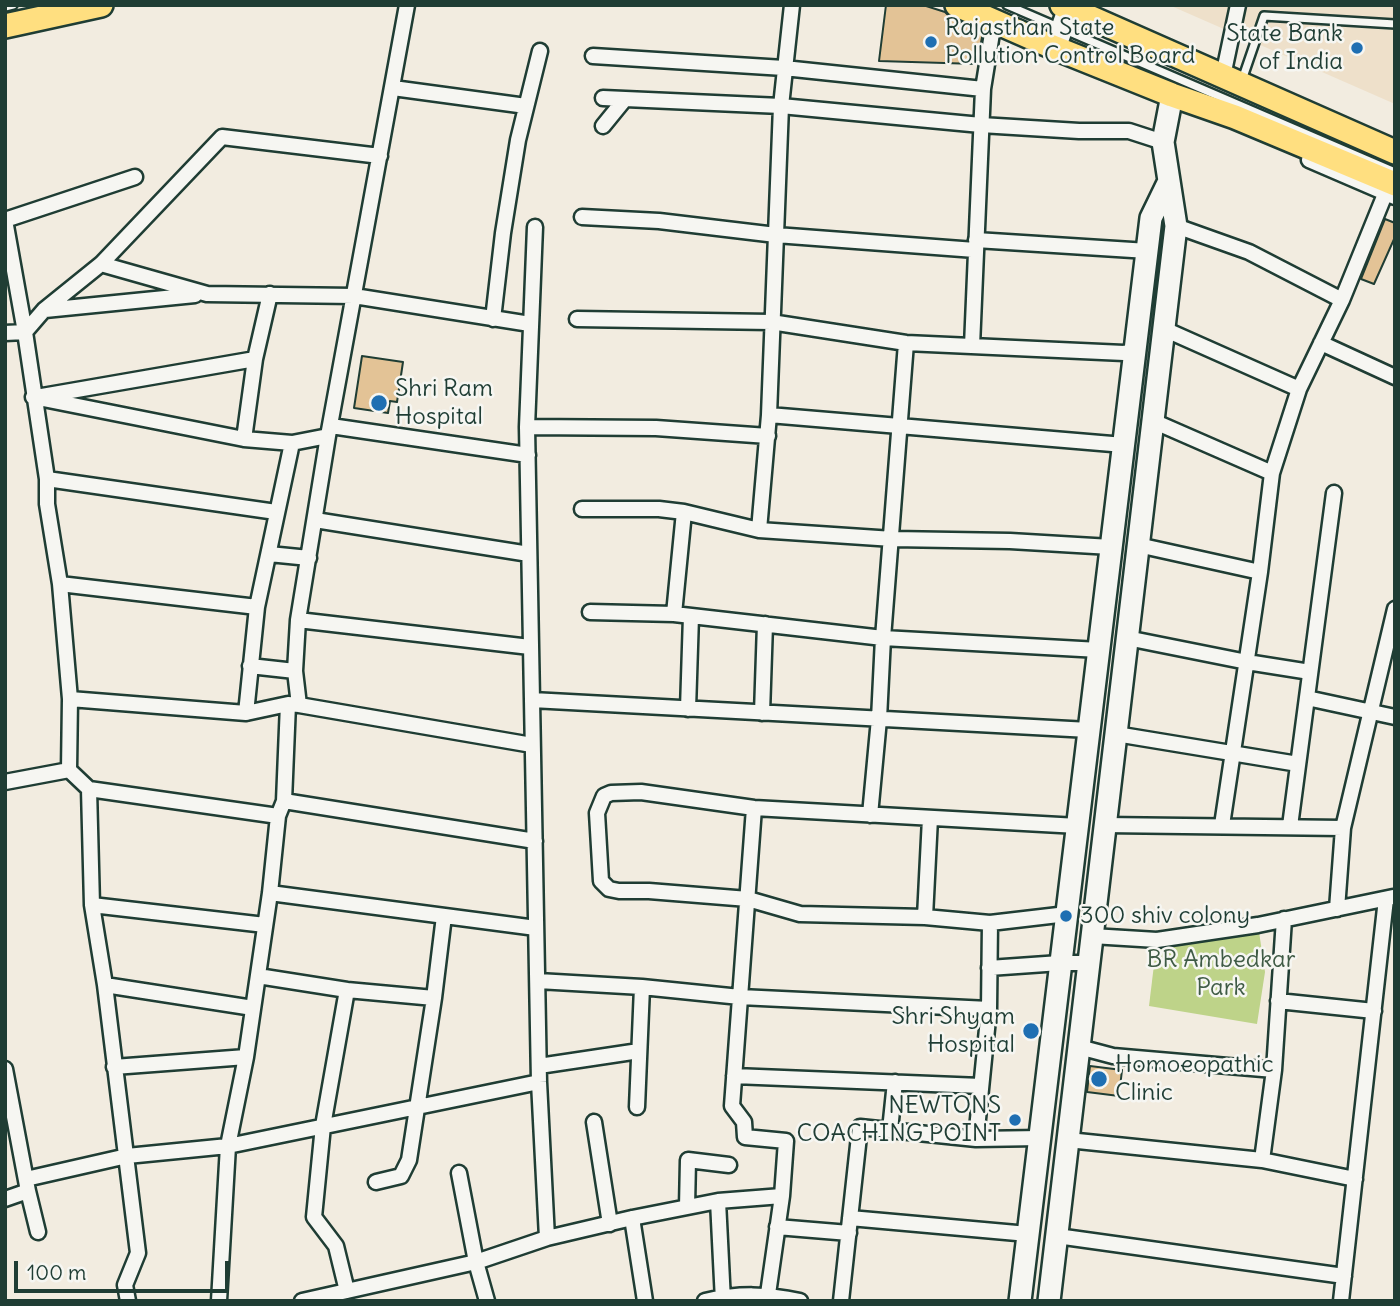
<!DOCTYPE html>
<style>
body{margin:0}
#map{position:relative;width:1400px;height:1306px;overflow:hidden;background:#f2ece0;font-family:Delius,sans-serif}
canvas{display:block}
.frame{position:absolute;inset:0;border:7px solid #1f3d34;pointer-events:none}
.scale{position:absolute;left:14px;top:1261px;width:215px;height:32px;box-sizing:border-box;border:4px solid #1f3d34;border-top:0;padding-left:9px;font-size:21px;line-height:24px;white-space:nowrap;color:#1f3d34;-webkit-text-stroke:5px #f6f6f2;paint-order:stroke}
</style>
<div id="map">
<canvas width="1400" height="1306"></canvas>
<div class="frame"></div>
<div class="scale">100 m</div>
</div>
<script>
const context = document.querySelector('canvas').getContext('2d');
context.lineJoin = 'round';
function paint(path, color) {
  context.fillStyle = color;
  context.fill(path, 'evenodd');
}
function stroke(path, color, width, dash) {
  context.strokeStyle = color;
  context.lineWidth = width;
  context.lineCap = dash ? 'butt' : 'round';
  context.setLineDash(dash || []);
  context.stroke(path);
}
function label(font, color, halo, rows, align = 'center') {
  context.font = font + ' Delius,sans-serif';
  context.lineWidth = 5;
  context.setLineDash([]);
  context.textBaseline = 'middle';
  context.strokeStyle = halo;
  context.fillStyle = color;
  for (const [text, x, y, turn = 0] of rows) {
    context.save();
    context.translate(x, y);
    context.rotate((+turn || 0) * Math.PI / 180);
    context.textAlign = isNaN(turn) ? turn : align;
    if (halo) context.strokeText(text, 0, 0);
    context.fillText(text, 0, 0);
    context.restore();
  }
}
paint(new Path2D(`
 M 1169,5 L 1395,5 L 1395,104 Z`), '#eee0ca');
paint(new Path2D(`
 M 1258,925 L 1265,972 L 1257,1024 L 1149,1006 L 1157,940 Z`), '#bed389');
const building = new Path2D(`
 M 886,5 L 923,5 L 945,12 L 951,18 L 983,32 L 977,64 L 879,61 Z
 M 1385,219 L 1395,223 L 1395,237 L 1374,284 L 1361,279 Z
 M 362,356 L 403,362 L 397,402 L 390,401 L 388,413 L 354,408 Z
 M 1090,1066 L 1122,1070 L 1119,1096 L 1087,1092 Z`);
paint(building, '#e3c396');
stroke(building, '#1f3d34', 2);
const lane = new Path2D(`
 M 1007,5 L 1395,172
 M 5,7 L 13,5
 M 1242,80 L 1264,16 L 1395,24`);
const street = new Path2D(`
 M 593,56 L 784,68 L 983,89
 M 1223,76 L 1238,5
 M 393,88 L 526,106
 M 603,98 L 781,106 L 981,125 L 1079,131 L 1129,131 L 1163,142
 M 603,126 L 625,99
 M 1309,160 L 1395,197
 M 582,217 L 659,221 L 776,235 L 975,250
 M 5,220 L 135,177
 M 5,220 L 25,332 L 5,333
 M 1176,226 L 1249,252 L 1342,300
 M 535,227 L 527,427 L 539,1082 L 547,1238
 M 976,240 L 1148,251
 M 101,264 L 207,294 L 354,296 L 530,324
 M 45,310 L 195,295
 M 493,319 L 503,233 L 518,140 L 540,51
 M 577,319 L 771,322 L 906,343 L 1124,353 L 1135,351
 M 1164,329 L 1299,389
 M 1321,343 L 1395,377
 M 972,346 L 983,89 L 994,21
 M 42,396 L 255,359
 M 33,397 L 244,439 L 292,443 L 328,436
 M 769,415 L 1124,445
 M 1153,421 L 1272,473
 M 331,426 L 528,455
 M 527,427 L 656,428 L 768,436
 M 244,439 L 255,359 L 270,294
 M 47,479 L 276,512
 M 582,509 L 659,509 L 684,512 L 759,530 L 893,539 L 1010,541 L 1111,547
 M 315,520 L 529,554
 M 759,530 L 769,415 L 781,106 L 792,5
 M 1138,545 L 1260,572
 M 269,554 L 309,558
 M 60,584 L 257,607
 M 590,612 L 674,614 L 883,638 L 1099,650
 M 674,614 L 684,512
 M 298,620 L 530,647
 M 1127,638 L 1247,662 L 1310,672
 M 250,666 L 295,671
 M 1307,698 L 1395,717
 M 70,699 L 246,713 L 288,704
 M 532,700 L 1089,730
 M 299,705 L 532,745
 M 688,709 L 691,616
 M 246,713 L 257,607 L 292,443
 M 762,713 L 765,624
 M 1116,734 L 1298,764
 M 5,782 L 69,770
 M 89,789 L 278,816
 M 284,801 L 535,841
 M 754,808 L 732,1106 L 744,1122 L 745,1137 L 786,1141 L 782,1196
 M 870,815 L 879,719 L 883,638 L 906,343
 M 1105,825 L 1343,828
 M 1222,825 L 1260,572 L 1272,473 L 1299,389 L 1342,300 L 1390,182
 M 1290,826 L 1334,493
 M 270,893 L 536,928
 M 92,905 L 265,925
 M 1337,909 L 1343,828 L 1395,609
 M 1067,914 L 990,923 L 925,917 L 800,914 L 748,899 L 649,891 L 619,891 L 609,889 L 601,881 L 597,813 L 604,796 L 611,793 L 641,792 L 754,808 L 1078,826
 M 925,917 L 930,818
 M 1092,936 L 1157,940 L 1258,925 L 1393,897
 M 989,968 L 1060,963 L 1089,963
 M 258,976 L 347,990 L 434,998
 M 538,981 L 642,987 L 740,997 L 989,1009
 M 105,985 L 253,1008
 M 1278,1001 L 1374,1011
 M 1079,1047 L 1113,1056 L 1274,1070
 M 539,1066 L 639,1051
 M 114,1067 L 246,1057
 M 5,1069 L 28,1191 L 5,1199
 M 734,1076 L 981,1086
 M 637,1107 L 642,987
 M 594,1122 L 610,1224
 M 890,1130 L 895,1082
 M 976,1139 L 989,1009 L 990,923
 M 1068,1140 L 1262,1160 L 1355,1179
 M 1262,1160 L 1274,1070 L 1284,919
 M 459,1173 L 476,1262 L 487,1301
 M 26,1179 L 127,1156 L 228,1146 L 539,1082
 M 376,1182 L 401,1176 L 409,1160 L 434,998 L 444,916
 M 28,1191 L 38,1232
 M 718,1201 L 723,1301
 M 687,1207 L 688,1160 L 729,1165
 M 632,1218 L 645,1301
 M 850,1218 L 1028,1234
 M 777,1227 L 849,1233
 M 1057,1236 L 1344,1276
 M 347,1291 L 336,1246 L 314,1217 L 323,1126 L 347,990
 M 128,1301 L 125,1285 L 138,1253 L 105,985 L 92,905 L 89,789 L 69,770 L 70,699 L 60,584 L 47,504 L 47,479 L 25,332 L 44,310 L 101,264 L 222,137 L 380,156
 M 219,1301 L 228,1146 L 246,1057 L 270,893 L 278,816 L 284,801 L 288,704 L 299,705 L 295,671 L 298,620 L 328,436 L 407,5
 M 302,1301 L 476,1262 L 547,1238 L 632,1218 L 718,1201 L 782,1196 L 768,1294
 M 705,1301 C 739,1293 767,1294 800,1301
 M 841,1301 L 860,1127 L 976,1139 L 1040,1138
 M 1341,1301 L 1386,899`);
const secondary = new Path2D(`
 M 1055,48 L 1070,5
 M 1020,1301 L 1151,218 L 1168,183
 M 1049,1301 L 1176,226 L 1163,142 L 1172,95`);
const primary = new Path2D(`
 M 957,5 L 1055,48 L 1172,95 L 1235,117 L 1395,184
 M 1062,5 L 1395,152
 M 5,26 L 101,5`);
stroke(lane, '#1f3d34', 12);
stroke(street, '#1f3d34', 19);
stroke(secondary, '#1f3d34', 26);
stroke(primary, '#1f3d34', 28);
stroke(lane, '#f6f6f2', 7);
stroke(street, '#f6f6f2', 14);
stroke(secondary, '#f6f6f2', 21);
stroke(primary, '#ffdf80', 23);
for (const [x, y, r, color] of [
 [931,42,7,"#1f6fb2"],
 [1357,48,7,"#1f6fb2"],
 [379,403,9,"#1f6fb2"],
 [1066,916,7,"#1f6fb2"],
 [1031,1031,9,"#1f6fb2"],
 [1099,1079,9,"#1f6fb2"],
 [1015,1120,7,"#1f6fb2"]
]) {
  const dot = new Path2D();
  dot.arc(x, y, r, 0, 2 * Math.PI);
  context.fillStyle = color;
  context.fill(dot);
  stroke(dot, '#f6f6f2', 2.5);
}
label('24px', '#1f3d34', '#f6f6f2', [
 ["Rajasthan State",945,28],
 ["Pollution Control Board",945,56],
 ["State Bank",1343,34,"right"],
 ["of India",1343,62,"right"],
 ["Shri Ram",395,389],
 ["Hospital",395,417],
 ["300 shiv colony",1080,916],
 ["Shri Shyam",1015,1017,"right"],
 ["Hospital",1015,1045,"right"],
 ["Homoeopathic",1115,1065],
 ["Clinic",1115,1093],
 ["NEWTONS",1001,1106,"right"],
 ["COACHING POINT",1001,1134,"right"]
], 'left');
label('24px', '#3f5b45', '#f6f6f2', [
 ["BR Ambedkar",1221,960],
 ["Park",1221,988]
]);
</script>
